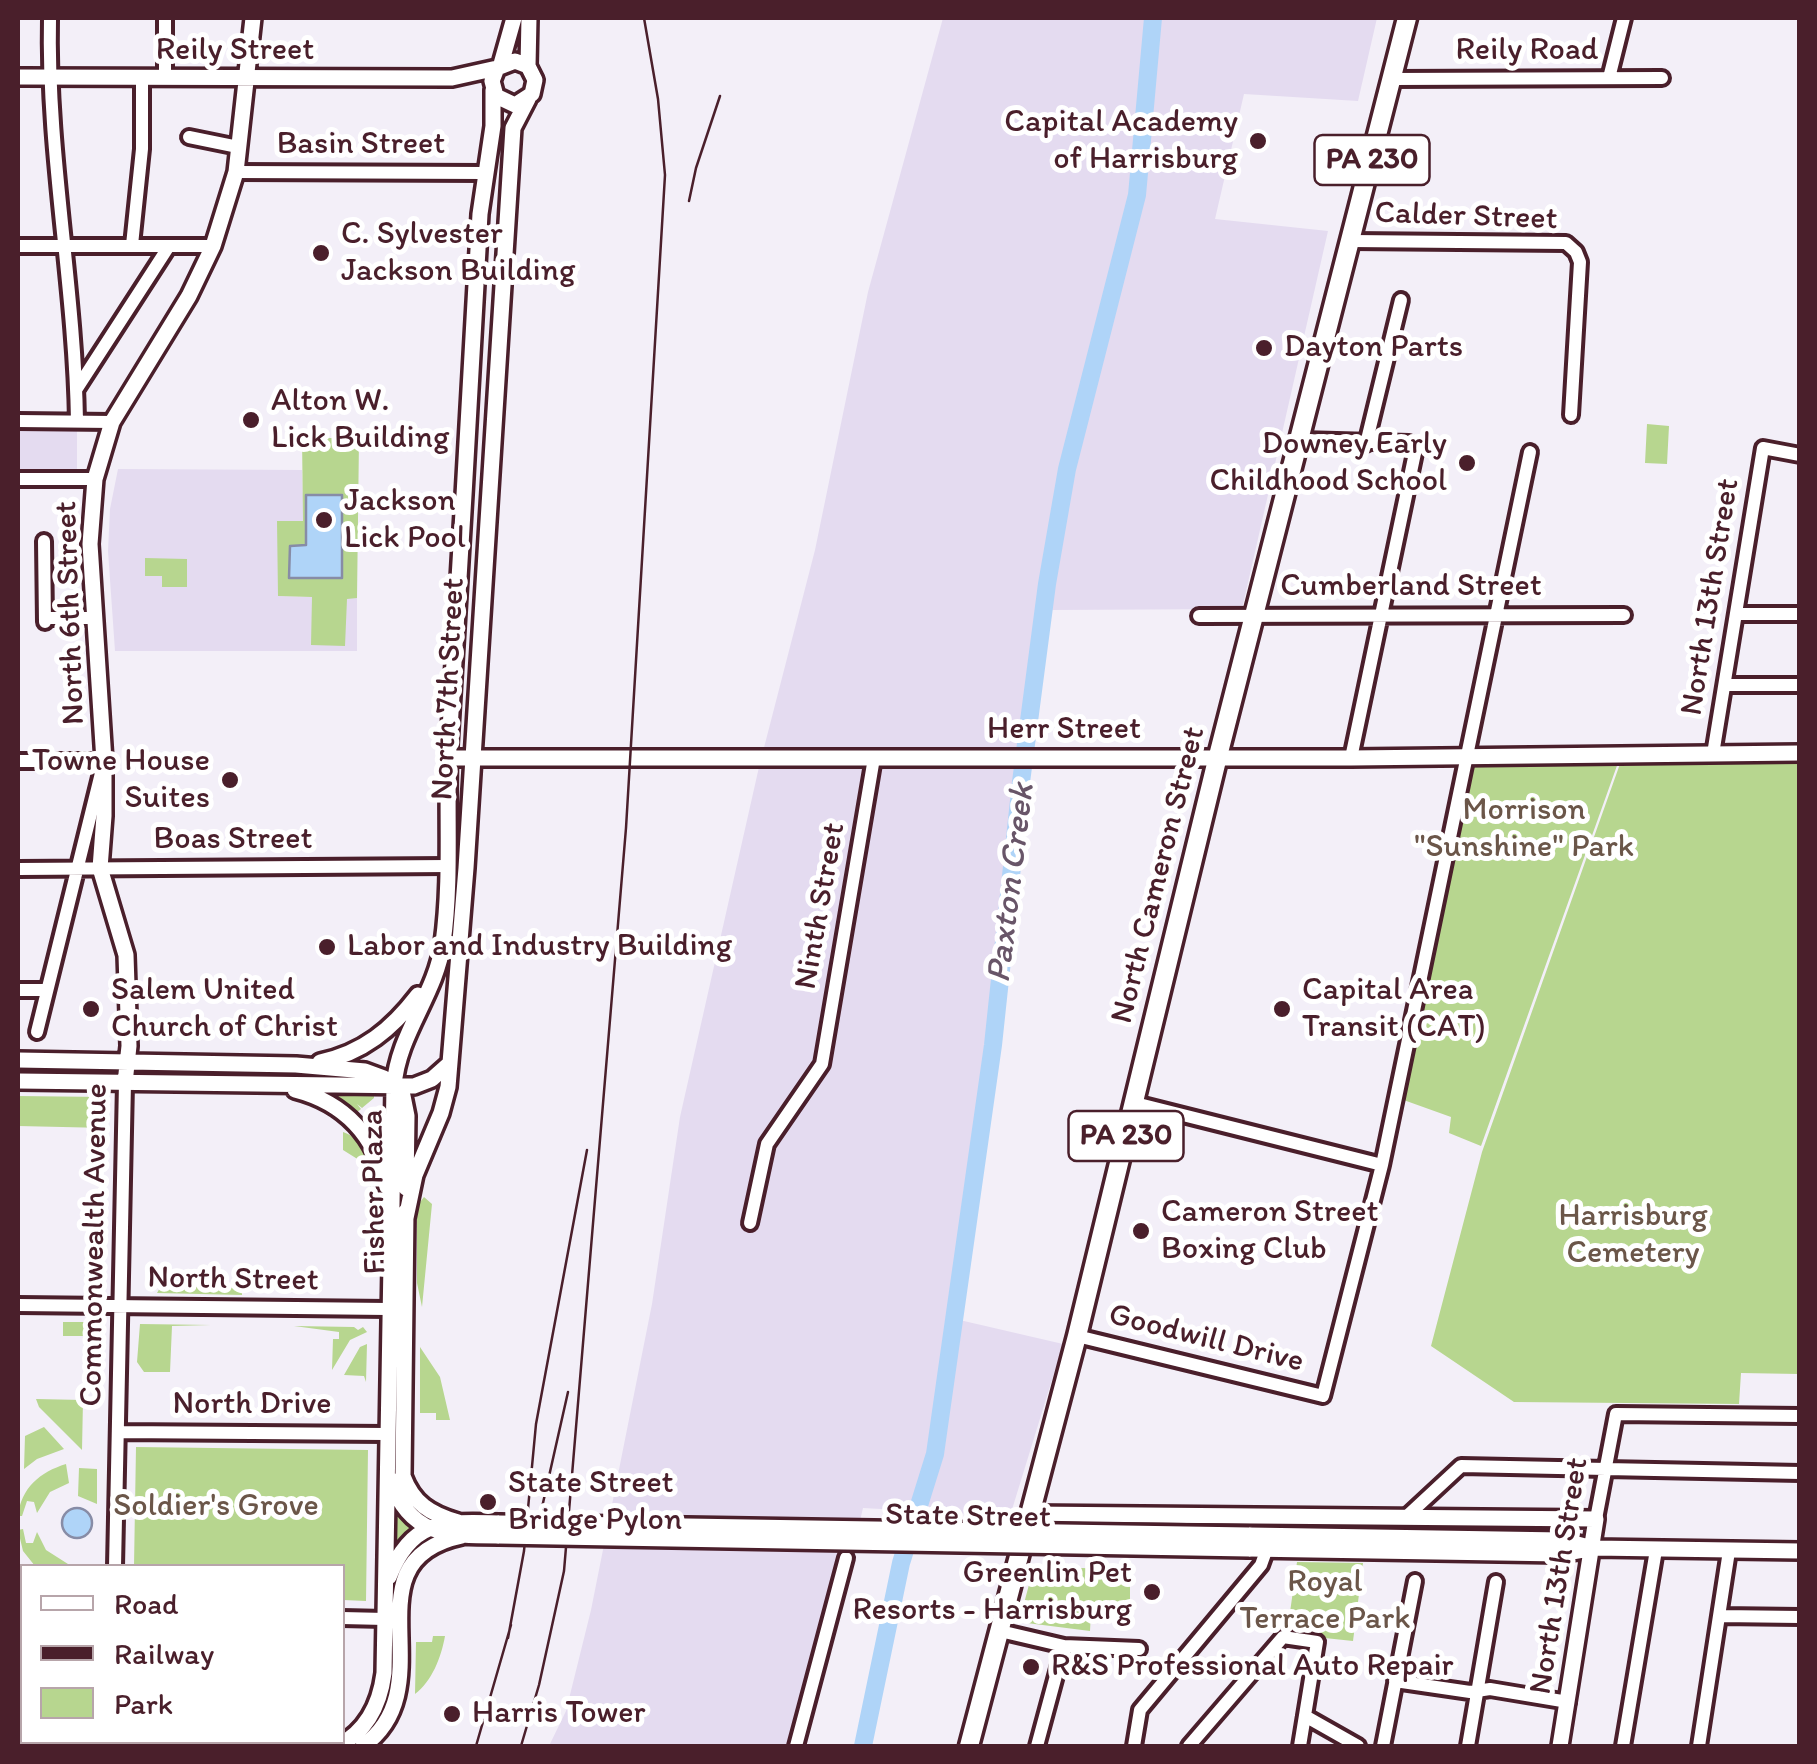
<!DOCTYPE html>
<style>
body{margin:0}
#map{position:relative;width:1817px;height:1764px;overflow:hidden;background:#f3eff8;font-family:Itim,sans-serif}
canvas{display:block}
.frame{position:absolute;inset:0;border:20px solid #4a1f2b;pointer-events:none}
.legend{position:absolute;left:20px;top:1564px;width:325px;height:180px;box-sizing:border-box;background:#fff;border:2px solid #b7a5aa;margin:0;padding:12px 18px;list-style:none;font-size:30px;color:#4a1f2b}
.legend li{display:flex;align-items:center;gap:20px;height:50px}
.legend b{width:50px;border:2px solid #b7a5aa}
</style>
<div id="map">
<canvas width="1817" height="1764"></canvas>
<div class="frame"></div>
<ul class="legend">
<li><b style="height:12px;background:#fff"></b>Road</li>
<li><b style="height:12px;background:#4a1f2b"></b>Railway</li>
<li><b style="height:28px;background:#b7d68f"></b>Park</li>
</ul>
</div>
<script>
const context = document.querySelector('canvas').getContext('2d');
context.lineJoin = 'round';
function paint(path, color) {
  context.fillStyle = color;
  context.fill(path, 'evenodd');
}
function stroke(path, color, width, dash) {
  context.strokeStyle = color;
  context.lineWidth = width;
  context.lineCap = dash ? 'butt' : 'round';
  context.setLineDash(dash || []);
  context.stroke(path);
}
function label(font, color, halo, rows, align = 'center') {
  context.font = font + ' Itim,sans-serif';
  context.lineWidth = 10;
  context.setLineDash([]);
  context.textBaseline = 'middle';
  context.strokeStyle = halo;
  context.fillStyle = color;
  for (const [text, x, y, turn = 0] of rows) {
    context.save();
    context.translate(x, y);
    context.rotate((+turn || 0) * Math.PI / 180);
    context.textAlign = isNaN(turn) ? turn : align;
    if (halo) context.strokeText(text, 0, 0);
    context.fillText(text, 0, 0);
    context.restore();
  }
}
paint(new Path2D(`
 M 943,18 L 1377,18 L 1358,101 L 1244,94 L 1215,219 L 1328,231 L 1242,609 L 1052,610 L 951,1318 L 1063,1344 L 1010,1516 L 863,1508 L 846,1581 L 795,1746 L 549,1746 L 566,1711 L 591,1610 L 652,1304 L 680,1117 L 759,767 L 815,550 L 868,292 Z
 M 18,421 L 77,421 L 77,479 L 18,479 Z
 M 118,469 L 302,470 L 304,522 L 278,521 L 279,596 L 357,598 L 357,651 L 115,651 L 108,551 L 110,509 Z`), '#e4dbf0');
paint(new Path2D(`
 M 1647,424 L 1669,426 L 1667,464 L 1645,463 Z
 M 302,437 L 359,439 L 357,598 L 347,599 L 345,646 L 311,645 L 312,597 L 278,596 L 277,521 L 303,521 Z
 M 145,558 L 187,559 L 187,587 L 162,587 L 162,576 L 145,576 Z
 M 1619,760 L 1481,1146 L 1449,1133 L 1451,1117 L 1398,1098 L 1470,765 Z
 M 1621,761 L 1799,763 L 1799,1374 L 1741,1373 L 1739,1404 L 1514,1402 L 1431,1346 L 1482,1152 Z
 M 329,1093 L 374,1093 L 374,1098 L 362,1108 L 357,1104 L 361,1109 L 356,1113 Z
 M 18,1096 L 105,1097 L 107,1128 L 18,1126 Z
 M 383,1109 L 387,1109 L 386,1157 L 366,1123 Z
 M 343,1132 C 364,1138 370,1167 371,1188 L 370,1185 L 359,1184 L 359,1160 L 343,1150 Z
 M 424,1197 L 432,1204 L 422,1307 L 417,1283 L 417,1206 Z
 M 161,1286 L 242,1288 L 242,1295 L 157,1293 Z
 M 63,1322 L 96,1322 L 100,1327 L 99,1353 L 94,1351 L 93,1336 L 63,1336 Z
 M 140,1324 L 211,1325 L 172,1326 L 170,1372 L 144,1372 L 137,1362 Z
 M 294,1326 L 354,1327 L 358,1330 L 363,1327 L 367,1332 L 350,1340 L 332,1370 L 333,1339 L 339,1339 L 339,1332 Z
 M 367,1344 L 366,1382 L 364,1376 L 344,1375 L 360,1347 Z
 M 420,1347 L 440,1377 L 450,1420 L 436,1420 L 436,1413 L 420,1413 Z
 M 36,1399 L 83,1400 L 82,1450 L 39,1407 Z
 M 44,1427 L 64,1449 L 37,1459 L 24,1469 L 25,1436 Z
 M 136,1447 L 368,1450 L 366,1601 L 343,1600 L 342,1566 L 134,1566 Z
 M 66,1464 L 69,1483 L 50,1492 L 37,1513 L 34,1502 L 27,1501 L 22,1516 L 18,1516 C 21,1488 40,1472 66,1464 Z
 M 79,1468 L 97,1469 L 97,1504 L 78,1496 Z
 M 391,1512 L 399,1512 L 411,1525 L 412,1532 L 392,1553 Z
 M 23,1529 L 26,1543 L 33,1543 L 37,1532 L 46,1550 L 68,1564 L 67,1566 L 35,1566 L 23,1551 L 18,1530 Z
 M 1297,1562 L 1363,1563 L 1353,1641 L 1287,1634 Z
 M 1034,1566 L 1130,1570 L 1130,1610 L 1091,1611 L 1090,1631 L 1019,1622 Z
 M 433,1636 L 445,1636 C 441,1658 432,1681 415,1694 L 416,1642 L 432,1642 Z`), '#b7d68f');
const water = new Path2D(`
 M 306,495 L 342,495 L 342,578 L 289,578 L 290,546 L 306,545 Z
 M62 1523a15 15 0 1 1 30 0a15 15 0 1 1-30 0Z`);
paint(water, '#afd4f8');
stroke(water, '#878ca6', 2.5);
stroke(new Path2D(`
 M 863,1746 L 901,1563 L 935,1454 L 993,1045 L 1021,782 L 1047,584 L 1067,469 L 1137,195 L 1153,18`), '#afd4f8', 18);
const minor = new Path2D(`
 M 50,18 C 47,153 75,286 77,421
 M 165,78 L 165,18
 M 1609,78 L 1624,18
 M 1391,79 L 1662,78
 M 189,137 L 238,147
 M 236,172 L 485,173
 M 1352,241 L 1566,243 L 1576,252 L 1580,262 L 1571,415
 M 132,245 L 142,149 L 142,78
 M 18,246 L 213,246
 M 76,390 L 169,246
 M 18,421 L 112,422
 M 1300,440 L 1409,443 L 1414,446 L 1415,453 L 1351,758
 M 1366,444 L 1401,300
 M 18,479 L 95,479
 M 44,541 L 45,622
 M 1736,614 L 1800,614
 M 1199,616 L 1624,615
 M 45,618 L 95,618
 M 1725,685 L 1800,685
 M 1713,754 L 1763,448 L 1800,455
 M 18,761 L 104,761 L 37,1032
 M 18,869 L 449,866
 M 18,990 L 46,990
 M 1135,1103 L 1382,1165
 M 750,1223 L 767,1144 L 822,1064 L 874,758
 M 18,1305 L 388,1309
 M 1077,1336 L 1323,1396 L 1382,1165 L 1530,452
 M 118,1432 L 386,1434
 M 1406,1517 L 1461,1466 L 1800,1473
 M 1596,1519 L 1616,1414 L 1800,1416
 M 115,1566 L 125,1083
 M 1720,1616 L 1800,1617
 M 342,1618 L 385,1619
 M 1000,1631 L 1064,1646 L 1139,1649
 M 1395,1681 L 1470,1692 L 1490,1689 L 1568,1702
 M 1305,1716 L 1358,1746
 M 112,1746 L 112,1742
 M 796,1746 L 846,1558
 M 1037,1746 L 1064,1646
 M 1134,1746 L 1140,1710 L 1261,1565 L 1270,1540
 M 1189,1746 L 1283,1637 L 1317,1642 L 1300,1746
 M 1383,1746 L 1415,1581
 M 1468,1746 L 1496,1582
 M 1623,1746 L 1656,1550
 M 1699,1746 L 1729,1551`);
const major = new Path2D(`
 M 501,64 L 514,18
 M 528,66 L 515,61 L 497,68 L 492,81 L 496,96 L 515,105 L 532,94 L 535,80 L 528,66 L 529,18
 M 18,77 L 452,78 L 497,68
 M 449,758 L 1351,758 L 1800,753
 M 18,1060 L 296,1065 L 365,1071 L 384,1078 L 403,1096 L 407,1116 L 406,1188
 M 320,1062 C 363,1053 392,1029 418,995
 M 18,1081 L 414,1086 L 432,1079 L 450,1063
 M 125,1083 L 129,1046 L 126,955 L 100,868 L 104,816 L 104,761 L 90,544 L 95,479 L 112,422 L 189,296 L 213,246 L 236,172 L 253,18
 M 295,1090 C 346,1103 376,1138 387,1187
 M 406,1211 L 403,1476 C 413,1503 430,1514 458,1522
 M 406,1218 L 415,1175 L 441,1113 L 448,1087 L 466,868 L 513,128 L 528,99
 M 390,1479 C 409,1536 447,1536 499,1536
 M 1029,1514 L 1596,1519 L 1560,1746
 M 1249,1535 L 1562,1540 L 1585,1546
 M 1249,1549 L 1561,1554 L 1594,1548 L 1800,1551
 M 389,1577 C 412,1518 445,1522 499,1523
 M 338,1746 C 367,1731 380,1704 384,1673 L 394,1086 C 398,1033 436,995 443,943 C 452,878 446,812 449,746 C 460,569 470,391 480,214 L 493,126 L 493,90
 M 363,1746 C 448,1685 343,1561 462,1536`);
const highway = new Path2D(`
 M 969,1746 L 1077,1336 L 1218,756 L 1407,18`);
stroke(minor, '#4a1f2b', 20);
stroke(major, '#4a1f2b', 22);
stroke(highway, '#4a1f2b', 25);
stroke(minor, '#fff', 12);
stroke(major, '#fff', 15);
stroke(highway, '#fff', 18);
stroke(new Path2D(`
 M 689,201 L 696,168 L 720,96
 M 536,1534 L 568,1392
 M 508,1638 L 524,1551 L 536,1424 L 587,1150
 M 476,1746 L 511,1625
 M 521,1746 L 539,1685 L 564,1571 L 626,828 L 665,175 L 658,99 L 644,18`), '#4a1f2b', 2.5);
const majorBridge = new Path2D(`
 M 499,1523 L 1249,1535
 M 499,1536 L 1249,1549`);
stroke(majorBridge, '#4a1f2b', 22, []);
stroke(majorBridge, '#fff', 15);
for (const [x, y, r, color] of [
 [1258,141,10,"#4a1f2b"],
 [321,253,10,"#4a1f2b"],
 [1264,348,10,"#4a1f2b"],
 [251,420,10,"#4a1f2b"],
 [1467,463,10,"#4a1f2b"],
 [324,520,10,"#4a1f2b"],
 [230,780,10,"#4a1f2b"],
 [327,947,10,"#4a1f2b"],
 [91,1009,10,"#4a1f2b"],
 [1282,1009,10,"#4a1f2b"],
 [1141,1231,10,"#4a1f2b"],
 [488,1502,10,"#4a1f2b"],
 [1152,1592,10,"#4a1f2b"],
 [1031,1667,10,"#4a1f2b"],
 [452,1714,10,"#4a1f2b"]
]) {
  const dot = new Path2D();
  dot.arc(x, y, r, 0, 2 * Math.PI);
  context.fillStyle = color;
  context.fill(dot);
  stroke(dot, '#fff', 4);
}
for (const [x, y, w] of [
 [1372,160,115],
 [1126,1136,115]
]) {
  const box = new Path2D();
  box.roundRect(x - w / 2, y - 25, w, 50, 8);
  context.fillStyle = '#fff';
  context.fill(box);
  stroke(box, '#4a1f2b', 2.5);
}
label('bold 30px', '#4a1f2b', null, [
 ["PA 230",1372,160],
 ["PA 230",1126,1136]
]);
label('32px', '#4a1f2b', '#fff', [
 ["Reily Street",235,51],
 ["Reily Road",1527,51],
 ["Basin Street",361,145],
 ["Calder Street",1466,217,2],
 ["Cumberland Street",1411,587],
 ["North 13th Street",1711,597,-81],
 ["North 6th Street",71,613,-92],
 ["North 7th Street",449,689,-87],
 ["Herr Street",1064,730],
 ["Boas Street",233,840],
 ["North Cameron Street",1159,875,-76],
 ["Ninth Street",821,906,-80],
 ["Fisher Plaza",375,1192,-91],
 ["Commonwealth Avenue",95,1245,-89],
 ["North Street",233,1280,1],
 ["Goodwill Drive",1206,1339,14],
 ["North Drive",252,1405],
 ["State Street",968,1517,1],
 ["North 13th Street",1560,1576,-81]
]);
label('32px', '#4a1f2b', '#fff', [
 ["Capital Academy",1238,123,"right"],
 ["of Harrisburg",1238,160,"right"],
 ["C. Sylvester",341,235],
 ["Jackson Building",341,272],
 ["Dayton Parts",1284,348],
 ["Alton W.",271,402],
 ["Lick Building",271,439],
 ["Downey Early",1447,445,"right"],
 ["Childhood School",1447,482,"right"],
 ["Jackson",344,502],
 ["Lick Pool",344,539],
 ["Towne House",210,762,"right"],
 ["Suites",210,799,"right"],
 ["Labor and Industry Building",347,947],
 ["Salem United",111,991],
 ["Church of Christ",111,1028],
 ["Capital Area",1302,991],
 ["Transit (CAT)",1302,1028],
 ["Cameron Street",1161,1213],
 ["Boxing Club",1161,1250],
 ["State Street",508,1484],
 ["Bridge Pylon",508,1521],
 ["Greenlin Pet",1132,1574,"right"],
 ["Resorts - Harrisburg",1132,1611,"right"],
 ["R&S Professional Auto Repair",1051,1667],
 ["Harris Tower",472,1714]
], 'left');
label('32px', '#6b5649', '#fff', [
 ["Morrison",1524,811],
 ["\"Sunshine\" Park",1524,848],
 ["Harrisburg",1633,1217],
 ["Cemetery",1633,1254],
 ["Soldier's Grove",216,1507],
 ["Royal",1325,1583],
 ["Terrace Park",1325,1620]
]);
label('italic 35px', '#685568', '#fff', [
 ["Paxton Creek",1012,883,-83]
]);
</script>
